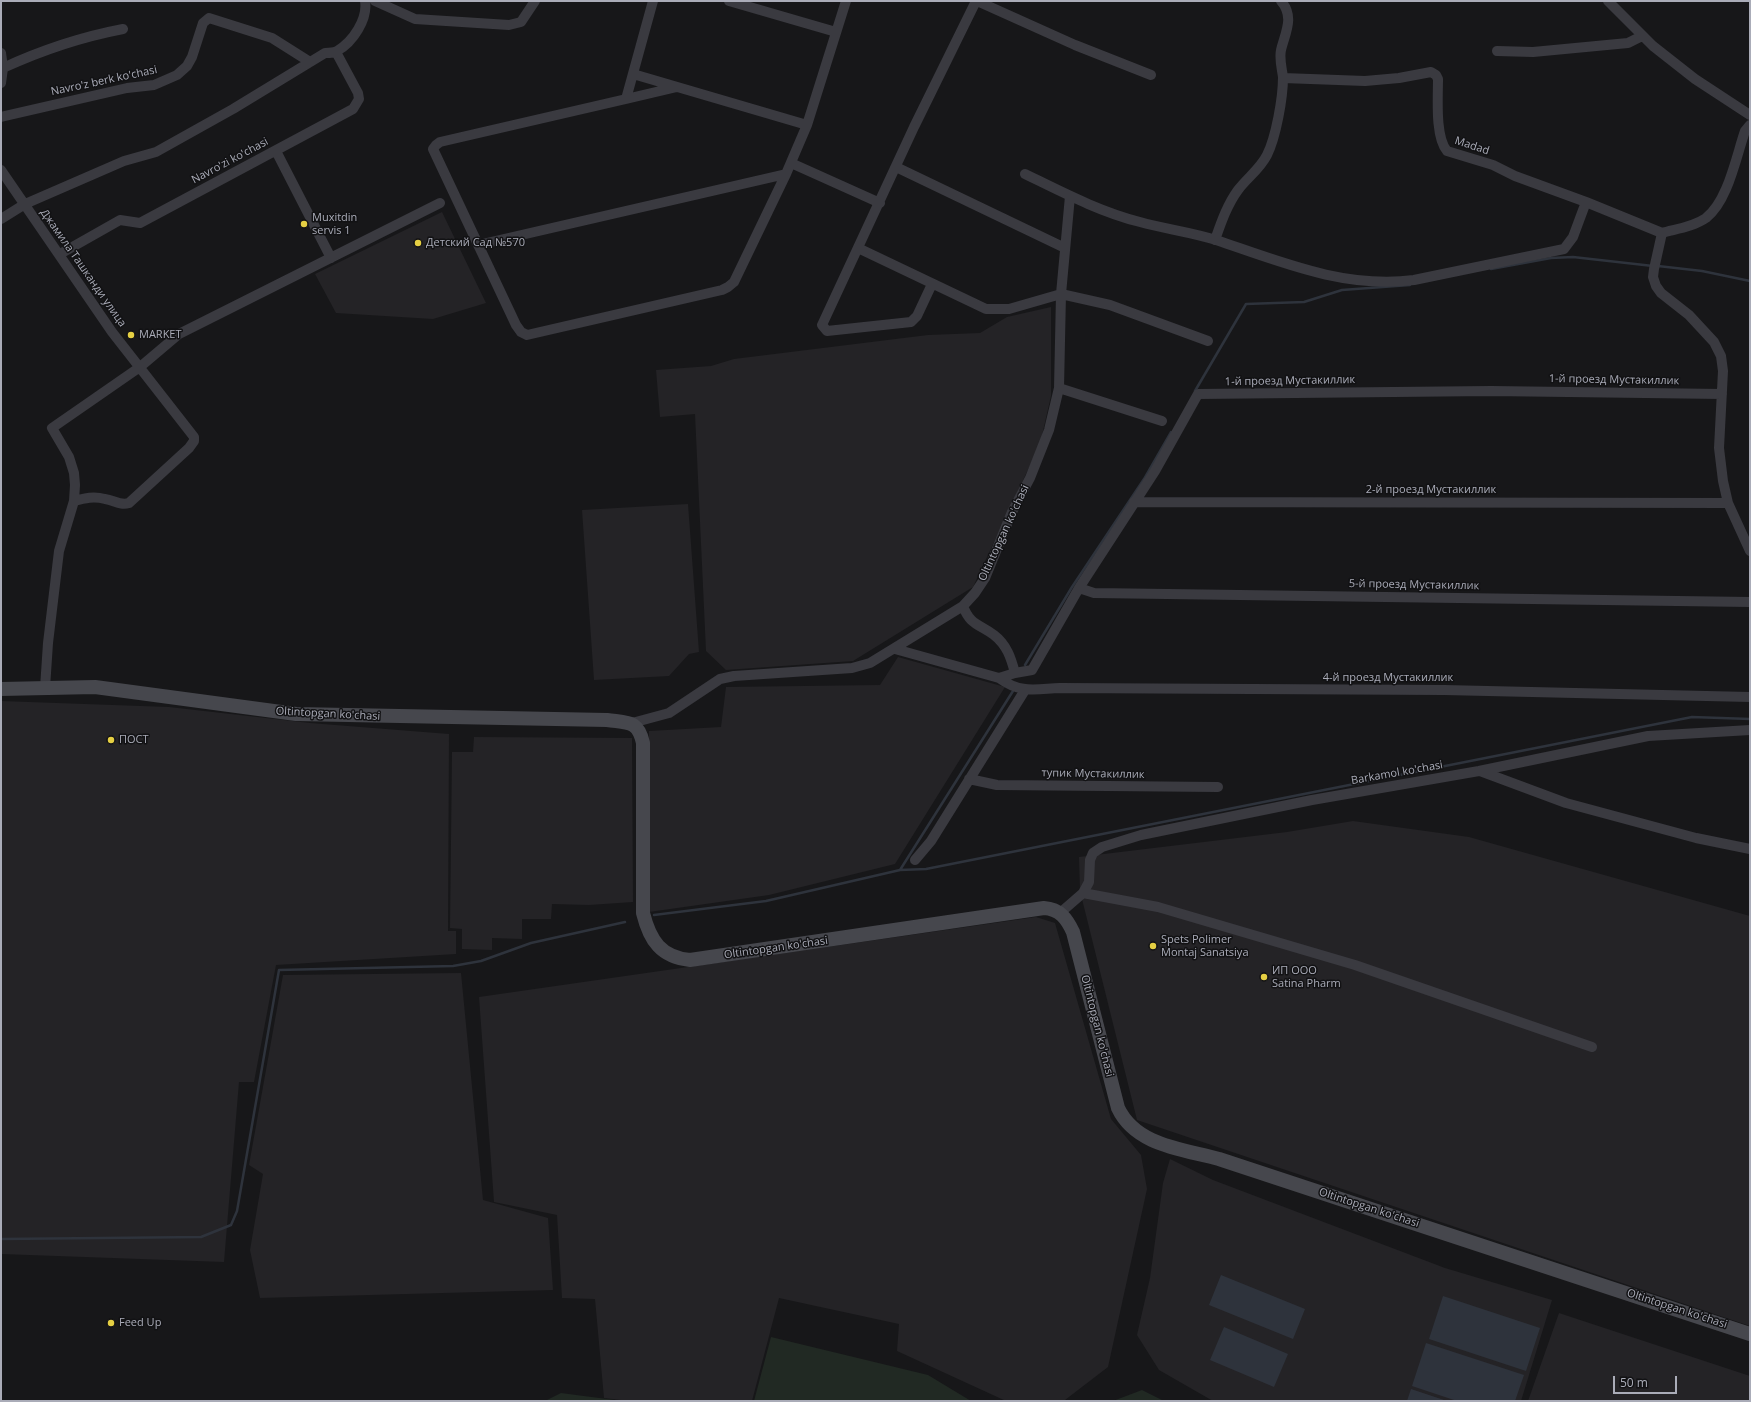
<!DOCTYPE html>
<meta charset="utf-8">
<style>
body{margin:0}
#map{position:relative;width:1751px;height:1402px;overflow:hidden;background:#171719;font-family:"Open Sans",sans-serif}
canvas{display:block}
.frame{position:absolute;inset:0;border:2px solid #aaacb8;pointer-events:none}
.scale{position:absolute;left:1613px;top:1376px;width:64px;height:18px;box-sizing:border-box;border:2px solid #aaacb8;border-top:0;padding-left:5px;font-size:12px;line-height:14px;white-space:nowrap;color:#aaacb8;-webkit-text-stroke:3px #121214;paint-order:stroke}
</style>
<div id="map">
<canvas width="1751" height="1402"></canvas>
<div class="frame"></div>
<div class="scale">50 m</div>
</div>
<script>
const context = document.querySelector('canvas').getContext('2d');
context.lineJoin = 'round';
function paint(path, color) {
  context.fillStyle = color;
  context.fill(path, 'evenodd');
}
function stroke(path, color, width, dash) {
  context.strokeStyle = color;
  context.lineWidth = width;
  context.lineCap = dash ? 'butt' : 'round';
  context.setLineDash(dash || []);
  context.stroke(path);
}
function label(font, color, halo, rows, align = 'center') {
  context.font = font + ' "Open Sans",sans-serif';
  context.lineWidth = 3;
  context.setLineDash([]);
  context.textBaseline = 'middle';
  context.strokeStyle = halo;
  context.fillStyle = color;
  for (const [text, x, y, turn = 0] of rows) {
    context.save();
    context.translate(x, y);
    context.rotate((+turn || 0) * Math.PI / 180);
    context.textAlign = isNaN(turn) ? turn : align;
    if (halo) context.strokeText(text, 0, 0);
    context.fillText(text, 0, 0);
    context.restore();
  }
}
paint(new Path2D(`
 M 442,212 L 486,303 L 433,319 L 336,313 L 315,274 Z
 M 1051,307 L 1051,396 L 1040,444 L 973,587 L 853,661 L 726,670 L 706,651 L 695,414 L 660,417 L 656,370 L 711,366 L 734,359 L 928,335 L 980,333 L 1007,317 Z
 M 688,504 L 699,652 L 689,654 L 669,676 L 594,680 L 582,510 Z
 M 898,657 L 1005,687 L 895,864 L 769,895 L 649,912 L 649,731 L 721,727 L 726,687 L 880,685 Z
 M 1,701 L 169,707 L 310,723 L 449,734 L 448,931 L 456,931 L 456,954 L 276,965 L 254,1082 L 239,1082 L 224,1262 L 1,1254 Z
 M 474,737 L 632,738 L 633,902 L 589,905 L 552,904 L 551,919 L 522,919 L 522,939 L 492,938 L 492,950 L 462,949 L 462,929 L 450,928 L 452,752 L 473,752 Z
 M 1353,821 L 1469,837 L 1750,916 L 1750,1326 L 1137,1120 L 1080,891 L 1079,857 L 1287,832 Z
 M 1036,917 L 1055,923 L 1111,1119 L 1141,1155 L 1147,1189 L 1108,1367 L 1065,1400 L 1006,1401 L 897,1351 L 899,1324 L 779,1298 L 752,1401 L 629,1401 L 604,1398 L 595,1299 L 562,1298 L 557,1215 L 494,1202 L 479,997 Z
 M 461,973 L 483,1200 L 548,1218 L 553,1290 L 260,1298 L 250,1250 L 263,1174 L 249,1165 L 283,975 Z
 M 1170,1159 L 1213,1180 L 1445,1268 L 1552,1300 L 1521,1401 L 1213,1401 L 1159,1370 L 1137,1335 L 1150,1278 L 1163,1183 Z
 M 1559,1313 L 1750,1376 L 1750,1401 L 1528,1401 Z`), '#242326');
paint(new Path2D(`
 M 771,1337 L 928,1375 L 971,1401 L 754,1401 Z
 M 1142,1390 L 1164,1401 L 1113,1401 Z
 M 561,1393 L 622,1401 L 545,1401 Z`), '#212923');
paint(new Path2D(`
 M 1221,1275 L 1305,1309 L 1293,1339 L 1209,1305 Z
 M 1443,1296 L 1540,1328 L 1526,1371 L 1429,1339 Z
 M 1224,1327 L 1288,1354 L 1274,1387 L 1210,1360 Z
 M 1426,1343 L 1524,1375 L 1515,1401 L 1457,1401 L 1412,1386 Z
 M 1411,1389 L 1447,1401 L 1407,1401 Z`), '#2e333c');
stroke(new Path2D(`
 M 1658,266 L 1702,271 L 1750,281
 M 1491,269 L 1551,258 L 1573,257 L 1653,266
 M 1195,391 L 1246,304 L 1304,302 L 1342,290 L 1410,285
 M 1025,665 L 1072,587 L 1144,479 L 1171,432
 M 900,870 L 1013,691
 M 654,915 L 766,901 L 900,870 L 926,869 C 1181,820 1436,766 1692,717 L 1750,719
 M 1,1239 L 201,1237 L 231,1225 L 237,1211 L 279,970 L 453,966 L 481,961 L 531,943 L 625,922`), '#2e333c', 2.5);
stroke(new Path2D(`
 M 375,1 L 415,19 L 509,25 L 521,22 L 535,1
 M 653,1 L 626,99 L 440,142 L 436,145 L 433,149 L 516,325 L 521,332 L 527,335 L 722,290 L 728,287 L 734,282 L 786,174 L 807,125 L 846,1
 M 729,1 L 836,32
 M 977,1 L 1075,45 L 1151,75
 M 1608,1 L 1653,46 L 1695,79 L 1750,115
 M 1497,51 L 1533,52 L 1628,43 L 1642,36
 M 1,53 L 3,68 L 1,83
 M 3,68 C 42,50 81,37 123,29
 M 633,74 L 807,125
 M 1283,78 L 1365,81 L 1399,78 L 1431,72 L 1436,75 L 1438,79 C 1438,98 1435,137 1447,151 L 1493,165 L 1515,176 L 1586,202 L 1662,233
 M 626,99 L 677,87
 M 1,117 L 127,88 L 154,85 L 177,75 L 187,66 L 192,57 L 203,23 L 209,18 L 272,38 L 310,62
 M 1750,125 L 1745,131 C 1736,157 1728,201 1706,218 C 1693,227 1676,229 1662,233 L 1654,269 L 1653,277 L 1656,286 L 1661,293 L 1689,315 L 1714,342 L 1721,356 L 1723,371 L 1719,448 L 1723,481 L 1728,503 L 1750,551
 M 276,151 L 331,258
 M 791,163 L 880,203
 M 896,167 L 1065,248
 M 1,170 L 112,332 L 194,437 L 194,441 L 189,448 L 129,503 C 120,506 114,500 105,499 C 94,496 85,498 74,501
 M 1025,174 C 1062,192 1100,212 1140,222 C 1165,229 1191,232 1216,240 C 1281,262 1345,289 1414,280 L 1564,249 L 1573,237 L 1586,202
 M 1,219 L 25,204 L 124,161 L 156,152 L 233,109 L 325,53 C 329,53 334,53 337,51 C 353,42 368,19 365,1
 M 1215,240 C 1221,223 1227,205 1238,190 C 1247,178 1260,169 1267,155 C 1276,137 1283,98 1283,77 C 1282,69 1279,59 1281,50 C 1285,33 1295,17 1281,1
 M 478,245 L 786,174
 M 858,248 L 986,309 L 1009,309 L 1061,294 L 1110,305 L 1208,341
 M 60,254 L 120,220 L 140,223 L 353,109 L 359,99 L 358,93 L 336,52
 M 932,284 L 917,316 L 911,322 L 827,331 L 822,325 L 914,127 L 976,1
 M 1059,388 L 1162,421
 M 1134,502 L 1728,503
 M 1079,588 L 1094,593 L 1750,602
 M 963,606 C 970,625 979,624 994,635 C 1007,645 1011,658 1015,673
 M 895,649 L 999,678 C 1021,694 1035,689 1060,688 L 1444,690 L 1750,697
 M 999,678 L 1015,673 L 1032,670 L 1079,588 L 1155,471 L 1198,394 L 1491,391 L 1722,394
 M 45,688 L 48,643 L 59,551 L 74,501 L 75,485 L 74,473 L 69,457 L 52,428 L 140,367 L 179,334 L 440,203
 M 632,723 L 669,713 L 720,679 L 734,676 L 852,668 L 870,663 L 963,606 L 975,593 L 985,578 L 1012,512 L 1030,478 L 1049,430 L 1059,388 L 1061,294 L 1070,196
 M 1480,771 L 1566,803 L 1696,838 L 1750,849
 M 969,779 L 997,785 L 1218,787
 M 915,860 L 931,841 L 1025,690
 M 1083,893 L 1089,882 L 1090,860 L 1093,853 L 1102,847 L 1141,835 L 1312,800 L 1479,771 L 1648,736 L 1750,730
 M 1060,913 L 1083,893 L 1158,907 L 1355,965 L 1592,1047`), '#3a3a40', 10);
stroke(new Path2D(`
 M 1,689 L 95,687 L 296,714 L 607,720 C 628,723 638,720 643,743 L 643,913 C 650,941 661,957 690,960 L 1044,908 C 1060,909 1067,919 1073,932 L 1118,1108 C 1136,1146 1183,1149 1219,1159 L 1750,1334`), '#46474d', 14);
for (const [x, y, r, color] of [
 [304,224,4,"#e5cf43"],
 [418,243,4,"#e5cf43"],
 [131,335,4,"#e5cf43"],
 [111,740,4,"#e5cf43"],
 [1153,946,4,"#e5cf43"],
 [1264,977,4,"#e5cf43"],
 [111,1323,4,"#e5cf43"]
]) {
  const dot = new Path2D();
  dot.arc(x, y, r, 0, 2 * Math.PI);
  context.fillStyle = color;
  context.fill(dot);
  stroke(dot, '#121214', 1.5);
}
label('11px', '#aaacb8', '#121214', [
 ["Navro'z berk ko'chasi",104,81,-12],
 ["Madad",1472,146,18],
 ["Navro'zi ko'chasi",230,161,-28],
 ["Джамила Ташканди улица",83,268,55],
 ["1-й проезд Мустакиллик",1614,380,1],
 ["1-й проезд Мустакиллик",1290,381,-1],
 ["2-й проезд Мустакиллик",1431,490],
 ["Oltintopgan ko'chasi",1004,533,-65],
 ["5-й проезд Мустакиллик",1414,585,1],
 ["4-й проезд Мустакиллик",1388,678],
 ["Oltintopgan ko'chasi",328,714,3],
 ["Barkamol ko'chasi",1397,773,-10],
 ["тупик Мустакиллик",1093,774,1],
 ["Oltintopgan ko'chasi",776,948,-8],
 ["Oltintopgan ko'chasi",1097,1026,76],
 ["Oltintopgan ko'chasi",1369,1208,18],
 ["Oltintopgan ko'chasi",1677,1309,18]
]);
label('11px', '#aaacb8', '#121214', [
 ["Muxitdin",312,218],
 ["servis 1",312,231],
 ["Детский Сад №570",426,243],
 ["MARKET",139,335],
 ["ПОСТ",119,740],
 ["Spets Polimer",1161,940],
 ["Montaj Sanatsiya",1161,953],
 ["ИП ООО",1272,971],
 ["Satina Pharm",1272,984],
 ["Feed Up",119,1323]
], 'left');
</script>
